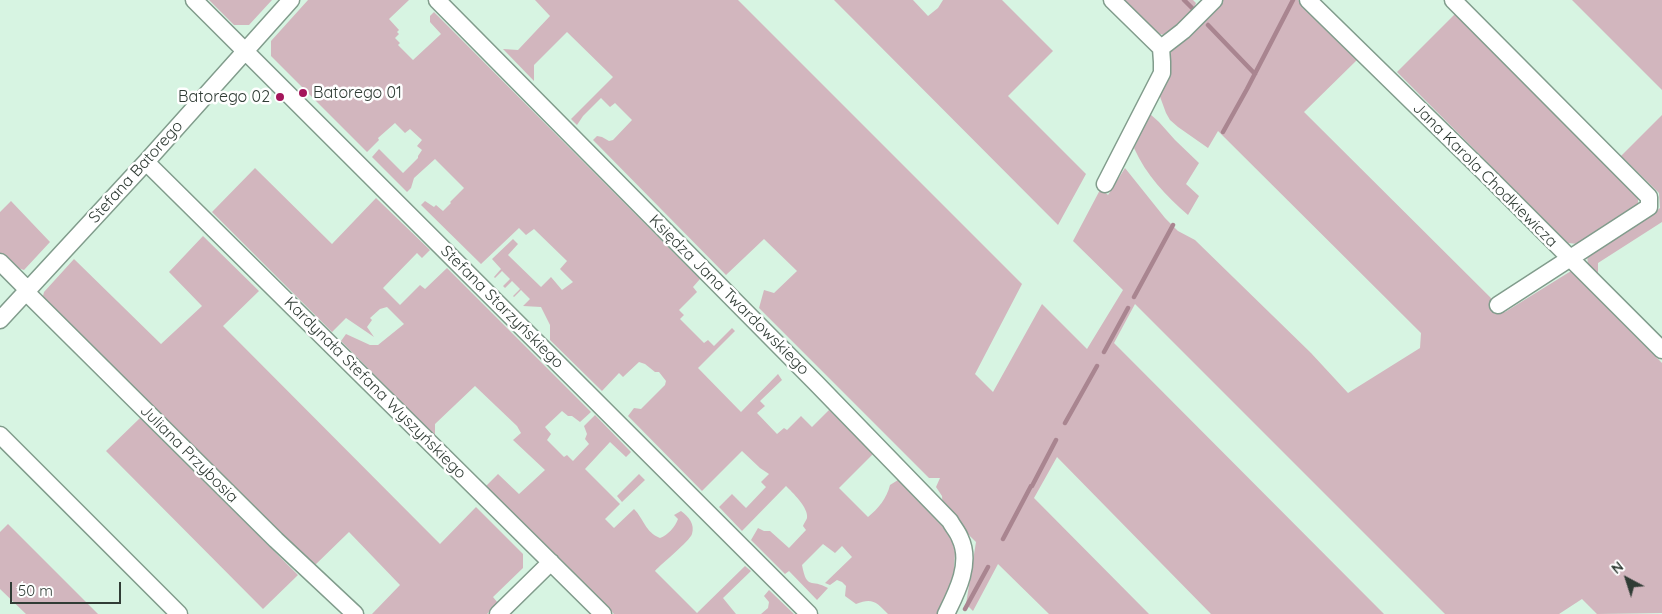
<!DOCTYPE html>
<meta charset="utf-8">
<style>
body{margin:0}
#map{position:relative;width:1662px;height:614px;overflow:hidden;background:#d7f4e2;font-family:Quicksand,sans-serif}
canvas{display:block}
.north{position:absolute;left:1602px;top:554px;width:50px;height:50px;-webkit-text-stroke:4px #fff;paint-order:stroke;rotate:320deg;font-size:14px;font-weight:700;line-height:20px;text-align:center;color:#303c35}
.north::after{content:'';display:block;margin:auto;width:18px;height:22px;background:#303c35;clip-path:polygon(50% 0,100% 100%,50% 72%,0 100%)}
.scale{position:absolute;left:10px;top:582px;width:111px;height:22px;box-sizing:border-box;border:2px solid #303c35;border-top:0;padding-left:6px;font-size:15px;line-height:18px;white-space:nowrap;color:#303c35;-webkit-text-stroke:4px #fff;paint-order:stroke}
</style>
<div id="map">
<canvas width="1662" height="614"></canvas>
<div class="north">N</div>
<div class="scale">50 m</div>
</div>
<script>
const context = document.querySelector('canvas').getContext('2d');
context.lineJoin = 'round';
function paint(path, color) {
  context.fillStyle = color;
  context.fill(path, 'evenodd');
}
function stroke(path, color, width, dash) {
  context.strokeStyle = color;
  context.lineWidth = width;
  context.lineCap = dash ? 'butt' : 'round';
  context.setLineDash(dash || []);
  context.stroke(path);
}
function label(font, color, halo, rows, align = 'center') {
  context.font = font + ' Quicksand,sans-serif';
  context.lineWidth = 5;
  context.setLineDash([]);
  context.textBaseline = 'middle';
  context.strokeStyle = halo;
  context.fillStyle = color;
  for (const [text, x, y, turn = 0] of rows) {
    context.save();
    context.translate(x, y);
    context.rotate((+turn || 0) * Math.PI / 180);
    context.textAlign = isNaN(turn) ? turn : align;
    if (halo) context.strokeText(text, 0, 0);
    context.fillText(text, 0, 0);
    context.restore();
  }
}
paint(new Path2D(`
 M 209,0 L 272,0 L 249,25 L 234,25 Z
 M 308,0 L 409,0 L 389,19 L 399,30 L 397,32 L 399,34 L 395,38 L 400,43 L 398,45 L 413,60 L 441,34 L 430,22 L 430,16 L 434,12 L 700,279 L 693,287 L 697,292 L 679,310 L 684,315 L 680,319 L 704,343 L 708,340 L 714,346 L 732,328 L 735,331 L 698,368 L 741,412 L 778,374 L 782,380 L 760,401 L 765,406 L 757,413 L 777,434 L 784,428 L 787,430 L 801,416 L 812,427 L 829,410 L 873,454 L 839,488 L 868,517 C 878,509 887,498 890,485 L 898,480 L 950,534 L 955,552 L 953,588 L 939,614 L 888,614 C 877,603 873,597 856,604 L 845,596 L 846,586 L 842,582 L 837,580 L 830,585 L 825,583 L 852,557 L 842,546 L 835,553 L 823,544 L 802,565 C 807,591 811,578 828,588 L 817,600 L 789,571 L 785,574 L 751,540 L 758,528 L 764,531 L 770,531 L 789,548 L 806,530 L 803,526 C 803,525 807,519 807,518 C 809,508 792,492 786,486 L 742,531 L 719,507 L 732,494 L 746,508 L 766,487 L 761,482 L 769,474 L 760,468 L 742,451 L 702,491 L 628,416 L 634,408 L 641,409 L 665,385 L 666,381 L 659,372 L 655,372 L 645,364 L 639,362 L 623,377 L 619,373 L 602,391 L 550,340 L 550,325 L 541,307 L 523,306 L 530,299 L 521,290 L 514,297 L 513,296 L 520,289 L 512,281 L 505,288 L 503,286 L 510,279 L 502,271 L 495,278 L 494,277 L 501,269 L 492,259 L 513,239 L 518,244 L 508,255 L 541,287 L 551,277 L 562,290 L 573,282 L 560,269 L 567,261 L 534,229 L 526,235 L 519,228 L 481,264 L 421,205 L 425,201 L 434,207 L 436,205 L 443,211 L 451,203 L 450,202 L 464,188 L 435,159 L 414,178 L 411,188 L 407,192 L 372,157 L 379,149 L 403,173 L 418,158 L 418,156 L 422,150 L 417,146 L 422,140 L 410,129 L 405,133 L 395,123 L 378,138 L 379,140 L 367,152 L 271,56 L 271,41 Z
 M 535,0 L 738,0 L 1022,284 L 975,374 L 993,392 L 1042,304 L 1087,349 L 1123,290 L 1073,241 L 1101,188 L 1108,195 L 1125,168 L 1165,218 L 1178,231 L 1195,240 L 1311,353 L 1348,393 L 1420,348 L 1421,333 L 1218,131 L 1208,148 L 1178,127 L 1170,120 L 1166,113 L 1159,94 L 1167,69 L 1173,44 L 1219,0 L 1298,0 L 1358,59 L 1304,112 L 1505,312 L 1571,271 L 1662,363 L 1662,613 L 1597,614 L 1582,599 L 1559,614 L 1445,614 L 1135,304 L 1114,343 L 1384,614 L 1211,614 L 1057,457 L 1034,498 L 1149,614 L 1049,614 L 998,564 L 973,611 L 966,604 L 976,542 L 943,510 L 942,496 L 936,487 L 940,478 L 929,478 L 759,308 L 764,290 L 774,293 L 797,271 L 764,239 L 726,275 L 593,140 L 597,136 L 602,137 L 609,141 L 613,140 L 632,120 L 615,103 L 610,107 L 601,98 L 583,116 L 577,125 L 571,119 L 613,77 L 567,32 L 534,65 L 534,81 L 503,49 L 518,50 L 550,16 Z
 M 834,0 L 913,0 L 928,16 L 938,8 L 943,0 L 1002,0 L 1053,51 L 1008,96 L 1086,174 L 1058,225 Z
 M 1121,0 L 1193,0 L 1196,3 L 1191,17 L 1164,35 L 1153,32 Z
 M 1572,0 L 1662,0 L 1662,90 Z
 M 1456,13 L 1638,198 L 1638,206 L 1578,244 L 1568,243 L 1397,72 Z
 M 1150,114 L 1159,122 L 1175,140 L 1199,163 L 1186,184 L 1199,196 L 1188,215 C 1166,196 1146,175 1134,148 Z
 M 1662,115 L 1662,222 L 1598,263 L 1598,275 L 1588,265 L 1587,255 L 1655,212 L 1660,208 L 1659,193 L 1621,156 Z
 M 255,168 L 332,244 L 376,198 L 430,250 L 422,258 L 417,253 L 383,288 L 400,305 L 420,285 L 425,289 L 447,268 L 591,412 L 580,422 L 572,416 L 568,416 L 562,411 L 545,427 L 551,434 L 547,440 L 564,457 L 567,455 L 573,461 L 589,444 L 585,439 L 587,434 L 584,426 L 595,415 L 631,452 L 626,457 L 610,442 L 585,469 L 620,504 L 605,519 L 614,528 L 634,509 C 644,519 645,532 660,538 C 668,535 675,527 678,519 L 674,515 L 681,511 C 689,517 695,524 692,534 C 689,542 662,563 655,571 L 697,613 L 745,566 L 751,571 L 723,598 L 736,614 L 614,614 L 486,486 L 498,474 L 519,494 L 545,470 L 513,440 L 521,433 L 517,426 L 475,386 L 435,424 L 435,436 L 341,341 L 346,334 L 370,345 L 378,345 L 404,324 L 387,307 L 380,309 L 370,318 L 372,320 L 367,327 L 374,337 L 346,318 L 332,332 L 212,212 Z
 M 11,201 L 50,242 L 24,270 L 15,267 L 0,255 L 0,212 Z
 M 203,236 L 259,291 L 223,326 L 440,544 L 476,507 L 523,554 L 523,568 L 493,597 L 498,603 L 487,614 L 372,614 L 400,585 L 349,532 L 313,567 L 46,304 L 43,296 L 44,292 L 74,259 L 161,344 L 202,306 L 169,272 Z
 M 140,418 L 298,575 L 263,609 L 106,451 Z
 M 639,474 L 645,480 L 622,502 L 617,496 Z
 M 8,524 L 98,614 L 26,614 L 0,589 L 0,532 Z
 M 769,590 L 794,614 L 761,614 L 768,608 L 769,602 L 764,596 Z`), '#d2b6be');
stroke(new Path2D(`
 M 1184,0 L 1192,8
 M 1208,25 L 1255,74
 M 1223,132 L 1247,89 L 1293,0
 M 1134,297 L 1173,225
 M 1104,352 L 1128,308
 M 1065,423 L 1097,366
 M 1032,486 L 1056,440
 M 1003,539 L 1031,486
 M 965,609 L 988,567`), '#a98590', 4.5);
const street = new Path2D(`
 M 194,0 L 809,614
 M 437,0 L 815,382 L 950,521 C 953,527 958,532 960,538 C 972,563 957,592 946,614
 M 1112,0 L 1161,48
 M 1308,0 L 1488,176 L 1662,350
 M 1453,0 L 1649,197 L 1649,207 L 1498,305
 M 146,162 L 603,614
 M 1105,184 L 1162,73 L 1162,62 L 1161,48 L 1183,31 L 1214,0
 M 0,262 L 28,290
 M 26,292 L 276,540 L 355,614
 M 0,320 L 146,162 L 291,0
 M 0,435 L 179,614
 M 498,614 L 551,562`);
stroke(street, '#819c8c', 19);
stroke(street, '#fff', 16);
for (const [x, y, r, color] of [
 [303,93,5,"#a4165b"],
 [280,97,5,"#a4165b"]
]) {
  const dot = new Path2D();
  dot.arc(x, y, r, 0, 2 * Math.PI);
  context.fillStyle = color;
  context.fill(dot);
  stroke(dot, '#fff', 2);
}
label('16px', '#303c35', '#fff', [
 ["Batorego 01",313,93],
 ["Batorego 02",270,97,"right"]
], 'left');
label('16px', '#303c35', '#fff', [
 ["Stefana Batorego",136,172,-48],
 ["Jana Karola Chodkiewicza",1485,175,45],
 ["Księdza Jana Twardowskiego",729,295,45],
 ["Stefana Starzyńskiego",502,307,45],
 ["Kardynała Stefana Wyszyńskiego",375,388,45],
 ["Juliana Przybosia",189,454,45]
]);
</script>
